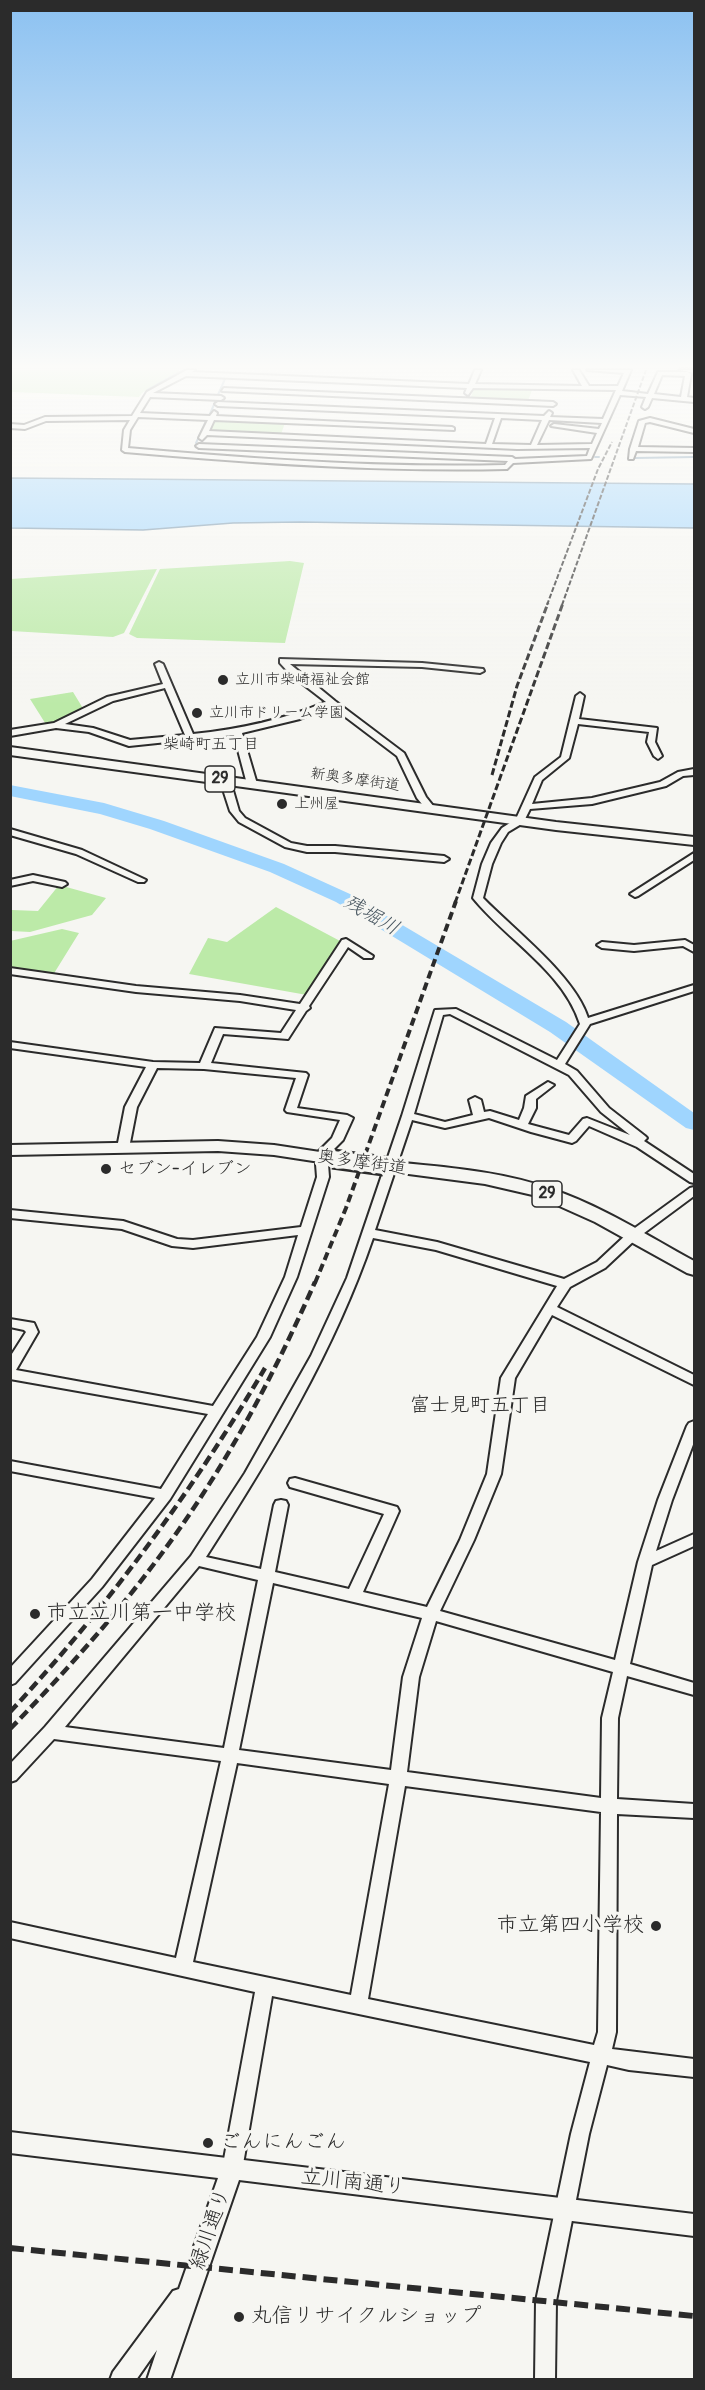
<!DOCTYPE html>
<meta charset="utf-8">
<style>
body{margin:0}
#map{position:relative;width:705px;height:2390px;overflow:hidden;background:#f6f6f2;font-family:Pangolin,sans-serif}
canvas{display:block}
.frame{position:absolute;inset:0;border:12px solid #2b2b2b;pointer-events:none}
</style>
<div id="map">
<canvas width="705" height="2390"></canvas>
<div class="frame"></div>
</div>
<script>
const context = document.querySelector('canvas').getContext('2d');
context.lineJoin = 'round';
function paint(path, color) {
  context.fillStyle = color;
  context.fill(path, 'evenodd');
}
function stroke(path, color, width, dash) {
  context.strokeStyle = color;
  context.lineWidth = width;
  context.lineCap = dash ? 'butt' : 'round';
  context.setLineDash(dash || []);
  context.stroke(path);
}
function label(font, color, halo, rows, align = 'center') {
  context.font = font + ' Pangolin,"Klee One",sans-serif';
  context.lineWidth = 6;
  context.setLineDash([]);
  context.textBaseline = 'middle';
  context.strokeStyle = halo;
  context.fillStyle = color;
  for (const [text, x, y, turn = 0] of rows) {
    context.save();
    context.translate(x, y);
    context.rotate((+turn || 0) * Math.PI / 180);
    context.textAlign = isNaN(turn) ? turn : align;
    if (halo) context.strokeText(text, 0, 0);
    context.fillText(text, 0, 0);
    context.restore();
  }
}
paint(new Path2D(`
 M 11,370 L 179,370 L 179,371 L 142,393 L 139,397 L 11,392 Z
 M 479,388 L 533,388 L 527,403 L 470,399 L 474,389 Z
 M 213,420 L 285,423 L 280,437 L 207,433 Z
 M 290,561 L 304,563 L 285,643 L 137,638 L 129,634 L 160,569 Z
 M 157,569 L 124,633 L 113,637 L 11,631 L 11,579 Z
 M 73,692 L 84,710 L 47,726 L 30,699 Z
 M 59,885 L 106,898 L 92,915 L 30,932 L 11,931 L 12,910 L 38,911 Z
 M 276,907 L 342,942 L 307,995 L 189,974 L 208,938 L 227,942 Z
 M 62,929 L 79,933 L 53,975 L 11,968 L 10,941 Z`), '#bceaa8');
const water = new Path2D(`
 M 11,478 L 694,484 L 694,528 L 300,522 L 233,523 L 143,530 L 11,528 Z`);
paint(water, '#9fd5fe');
stroke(water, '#7191aa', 1.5);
stroke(new Path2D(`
 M 147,390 L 183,370
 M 217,397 L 225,379
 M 209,416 L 216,400 L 212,399
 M 196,443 L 206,421
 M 400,456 L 419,457
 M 595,457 L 599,457
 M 635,458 L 694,457`), '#7191aa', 2);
paint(new Path2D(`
 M 10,785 L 104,803 L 164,821 L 284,864 L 350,894 L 566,1022 L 694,1113 L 694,1130 L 686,1128 L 550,1032 L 336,902 L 270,872 L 150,829 L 100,814 L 10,796 Z`), '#9fd5fe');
const minor = new Path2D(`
 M 187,370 L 195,370 L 192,372 L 469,384 L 475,370 L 481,370 L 475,384 L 582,386 L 573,370 L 579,370 L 589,386 L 618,386 L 624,373 L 587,370 L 631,370 L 622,391 L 648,394 L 658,372 L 688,372 L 691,374 L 687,397 L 694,398 L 694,402 L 652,398 L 648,407 L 645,409 L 642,407 L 646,397 L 620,395 L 591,459 L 513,463 L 507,469 C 379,472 252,463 125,452 L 122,450 L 124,430 L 130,420 L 46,421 L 25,429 L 10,428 L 10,424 L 24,425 L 45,417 L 132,416 L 147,392 ZM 662,375 L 685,376 L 681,397 L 654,394 ZM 186,376 L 467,388 L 465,393 L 468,395 L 473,388 L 616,390 L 603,419 L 550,417 L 552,413 L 549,411 L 544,416 L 218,402 L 215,404 L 218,406 L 495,418 L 486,444 L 209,431 L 214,420 L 454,430 L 454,428 L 452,427 L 216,416 L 217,413 L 214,411 L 210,416 L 140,413 L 150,397 L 221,400 L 224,398 L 221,396 L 153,393 ZM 138,417 L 208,420 L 199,438 L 202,440 L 207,435 L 517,449 L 590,448 L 587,456 L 515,459 L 512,457 L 199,444 L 196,446 L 199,448 L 508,461 L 505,465 C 379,468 254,459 128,448 L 130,430 ZM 501,418 L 542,420 L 531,445 L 492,444 ZM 549,420 L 602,423 L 599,429 L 554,424 L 551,426 L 597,433 L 592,444 L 537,445 Z
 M 224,388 L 553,402 L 556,404 L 553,406 L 222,391 Z
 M 650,418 L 694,429 L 694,433 L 650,422 L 645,423 L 638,447 L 694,448 L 694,452 L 636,451 L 633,459 L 629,459 L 630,449 L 639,421 Z
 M 280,659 L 422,663 L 483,669 L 484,671 L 480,673 L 422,667 L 290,664 L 335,701 L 404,753 L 426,797 L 434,807 L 432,809 L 426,809 L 417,798 L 397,756 L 331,706 L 300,719 L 242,733 L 257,784 L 252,787 L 247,784 L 234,735 L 129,746 L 89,732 L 56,728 L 10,736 L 10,730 L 54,723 L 107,697 L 163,684 L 155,664 L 159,662 L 163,664 L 193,734 C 241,729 282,720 326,702 L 291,675 L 280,663 ZM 165,688 L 185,735 L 130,740 L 93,728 L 65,724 L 113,701 Z
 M 580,693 L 584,696 L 579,719 L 657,728 L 655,742 L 662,756 L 658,759 L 654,756 L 647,742 L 649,732 L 578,724 L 569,758 L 542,780 L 532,804 L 592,798 L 660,782 L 678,772 L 694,769 L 694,775 L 683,776 L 666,786 L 592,804 L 530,809 L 523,823 L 508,832 L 501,843 L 492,864 L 483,898 C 514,930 575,976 588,1018 L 694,985 L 694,991 L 590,1024 L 565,1064 L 577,1071 L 609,1108 L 645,1136 L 647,1138 L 644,1141 L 694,1174 L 694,1183 L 690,1182 L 637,1147 L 589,1126 L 576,1141 L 572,1143 L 531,1132 L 489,1118 L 445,1128 L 412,1120 L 375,1230 L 437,1242 L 564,1279 L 597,1262 L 628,1233 L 690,1188 L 694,1187 L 694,1196 L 636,1239 L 605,1268 L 570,1287 L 557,1307 L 694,1375 L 694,1385 L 552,1315 L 515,1378 L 501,1474 L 474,1540 L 440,1611 L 615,1660 L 638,1562 L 658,1500 L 687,1426 L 689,1423 L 694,1421 L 694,1442 L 672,1500 L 656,1551 L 694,1534 L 694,1546 L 652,1565 L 630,1664 L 694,1683 L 694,1695 L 627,1676 L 618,1718 L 617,1799 L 694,1804 L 694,1818 L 617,1814 L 616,2032 L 612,2049 L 694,2059 L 694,2077 L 629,2070 L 607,2065 L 589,2134 L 556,2301 L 555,2380 L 535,2380 L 536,2301 L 571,2134 L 590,2062 L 272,1996 L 242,2170 L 239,2177 L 232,2179 L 225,2177 L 222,2170 L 255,1992 L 10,1938 L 10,1922 L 176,1958 L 221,1761 L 54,1739 L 16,1780 L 10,1782 L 10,1764 L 45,1727 L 191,1556 L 245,1473 L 311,1356 L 347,1278 L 402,1116 L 435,1010 L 456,1009 L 557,1060 L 580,1024 C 563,971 507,940 473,898 L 482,864 L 491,843 L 502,828 L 516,819 L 535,777 L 561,757 L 576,696 ZM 450,1014 L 569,1075 L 601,1112 L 630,1135 L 587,1118 L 583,1119 L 569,1135 L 528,1124 L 536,1108 L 536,1099 L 554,1085 L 548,1082 L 526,1096 L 524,1108 L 519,1120 L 490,1111 L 484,1112 L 481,1100 L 475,1097 L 469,1100 L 473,1115 L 445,1122 L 414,1114 L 443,1015 ZM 373,1238 L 436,1250 L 557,1286 L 501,1378 L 487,1474 L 460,1540 L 427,1607 L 363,1592 L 399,1511 L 397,1507 L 295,1478 L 290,1479 L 288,1483 L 290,1487 L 384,1514 L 349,1589 L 275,1572 L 288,1505 L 286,1501 L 281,1500 L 276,1501 L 274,1505 L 261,1569 L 206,1557 C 271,1456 334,1352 373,1238 ZM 199,1566 L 258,1580 L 224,1748 L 65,1727 ZM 273,1583 L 422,1618 L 403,1677 L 391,1770 L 239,1750 ZM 436,1621 L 613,1672 L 602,1718 L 601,1798 L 407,1772 L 419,1677 ZM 237,1763 L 389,1784 L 351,1995 L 193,1962 ZM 405,1786 L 601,1812 L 598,2032 L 594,2045 L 368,1999 Z
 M 225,777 L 230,780 L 239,811 L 245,818 L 291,843 L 307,846 L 335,846 L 444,856 L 449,859 L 444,862 L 335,852 L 307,852 L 285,847 L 239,822 L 230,811 L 220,780 Z
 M 10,829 L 82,850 L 146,880 L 144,882 L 138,882 L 76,854 L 10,835 Z
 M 694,853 L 694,860 L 638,896 L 635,897 L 630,894 Z
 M 33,875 L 65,882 L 67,884 L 62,887 L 33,881 L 10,886 L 10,880 Z
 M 346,939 L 373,956 L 372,958 L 364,958 L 348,947 L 309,1006 L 310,1008 L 306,1011 L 288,1039 L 223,1034 L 211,1063 L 306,1073 L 308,1075 L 297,1108 L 347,1115 L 353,1118 L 343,1140 L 331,1152 L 328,1164 L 329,1177 L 297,1277 L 270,1337 L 170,1499 L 102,1587 L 15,1683 L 10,1685 L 10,1668 L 92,1579 L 155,1498 L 10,1471 L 10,1461 L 161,1489 L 208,1414 L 10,1379 L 10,1357 L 26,1332 L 24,1330 L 10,1327 L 10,1319 L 34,1323 L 38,1332 L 16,1370 L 213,1406 L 257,1337 L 285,1277 L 298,1235 L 193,1248 L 172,1246 L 122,1229 L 10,1218 L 10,1210 L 123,1221 L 177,1239 L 193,1240 L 301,1227 L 317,1177 L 316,1164 L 319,1151 L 332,1138 L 340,1120 L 287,1112 L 285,1110 L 296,1078 L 204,1069 L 157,1068 L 137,1107 L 129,1148 L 123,1152 L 119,1151 L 117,1148 L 125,1107 L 146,1067 L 10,1048 L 10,1042 L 153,1062 L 200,1063 L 215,1028 L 281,1033 L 296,1010 L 240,1001 L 136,992 L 10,974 L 10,968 L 136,986 L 240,995 L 300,1004 L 342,940 Z
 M 685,940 L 694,945 L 694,952 L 683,946 L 634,951 L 602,948 L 597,945 L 602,942 L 634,945 Z`);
const tertiary = new Path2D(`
 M 10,2132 L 694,2214 L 694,2236 L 239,2180 L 170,2380 L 147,2380 L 157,2350 L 136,2380 L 110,2380 L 113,2372 L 173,2291 L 179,2289 L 218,2178 L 10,2153 Z`);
const secondary = new Path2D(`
 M 680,370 L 694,370 L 694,373 Z`);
const primary = new Path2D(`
 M 10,747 L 556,822 L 694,837 L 694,845 L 556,830 L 10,755 Z
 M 218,1141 L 274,1145 L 333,1154 L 339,1155 L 342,1159 L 339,1163 L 333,1164 L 274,1155 L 218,1151 L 10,1155 L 10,1145 Z
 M 384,1161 C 440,1167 498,1170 551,1189 C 602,1206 648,1236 694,1261 L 694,1275 L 687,1273 L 595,1222 L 537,1196 L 485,1184 L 378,1170 L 375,1166 L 378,1162 Z`);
stroke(minor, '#2b2b2b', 4);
stroke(tertiary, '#2b2b2b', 4);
stroke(secondary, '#2b2b2b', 5);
stroke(primary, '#2b2b2b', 4);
paint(minor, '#f6f6f2');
paint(tertiary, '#f6f6f2');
paint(secondary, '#f6f6f2');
paint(primary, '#f6f6f2');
stroke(new Path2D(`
 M 547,605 L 598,469 L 612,442
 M 562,605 L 646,370`), '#2b2b2b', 2, [5, 2]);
stroke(new Path2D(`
 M 492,775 L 517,686 L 548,603
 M 455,903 L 563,603`), '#2b2b2b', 3, [7, 3]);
stroke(new Path2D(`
 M 315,1283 L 346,1208 L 456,901`), '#2b2b2b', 4, [8, 4.5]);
stroke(new Path2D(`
 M 10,1712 C 108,1606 192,1492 265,1368
 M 10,1729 C 71,1666 130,1600 180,1528 C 234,1451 277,1368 315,1282`), '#2b2b2b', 4.5, [10, 5]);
stroke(new Path2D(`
 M 10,2248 L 694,2316`), '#2b2b2b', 6, [14, 7]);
const primaryBridge = new Path2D(`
 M 333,1159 L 384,1166`);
stroke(primaryBridge, '#2b2b2b', 21, []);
stroke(primaryBridge, '#f6f6f2', 16);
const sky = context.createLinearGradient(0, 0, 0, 705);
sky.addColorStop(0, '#8bc1f1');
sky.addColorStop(0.52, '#fbfbf9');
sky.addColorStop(1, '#fbfbf900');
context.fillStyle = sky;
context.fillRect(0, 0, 705, 705);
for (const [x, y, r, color] of [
 [223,680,6,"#2b2b2b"],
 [197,713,6,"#2b2b2b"],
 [282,804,6,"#2b2b2b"],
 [106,1169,6,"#2b2b2b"],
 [35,1614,6,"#2b2b2b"],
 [656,1926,6,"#2b2b2b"],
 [208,2143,6,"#2b2b2b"],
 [239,2317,6,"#2b2b2b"]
]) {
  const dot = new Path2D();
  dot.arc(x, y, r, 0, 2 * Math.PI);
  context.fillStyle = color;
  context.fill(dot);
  stroke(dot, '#f6f6f2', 2);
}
label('15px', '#2b2b2b', '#f6f6f2', [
 ["立川市柴崎福祉会館",235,680],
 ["立川市ドリーム学園",209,713],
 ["上州屋",294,804]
], 'left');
label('15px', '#2b2b2b', '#f6f6f2', [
 ["新奥多摩街道",355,780,8]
]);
label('16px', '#2b2b2b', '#f6f6f2', [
 ["柴崎町五丁目",211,745]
]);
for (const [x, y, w] of [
 [220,779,30],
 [547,1194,30]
]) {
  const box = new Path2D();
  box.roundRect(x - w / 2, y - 13, w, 26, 4.5);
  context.fillStyle = '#f6f6f2';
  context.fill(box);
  stroke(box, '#2b2b2b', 1.5);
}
label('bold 16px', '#2b2b2b', null, [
 ["29",220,779],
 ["29",547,1194]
]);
label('18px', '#2b2b2b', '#f6f6f2', [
 ["奥多摩街道",362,1163,8]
]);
label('18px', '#2b2b2b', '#f6f6f2', [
 ["セブン-イレブン",118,1169]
], 'left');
label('italic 20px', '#485660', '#f6f6f2', [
 ["残堀川",371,916,30]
]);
label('20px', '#2b2b2b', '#f6f6f2', [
 ["富士見町五丁目",480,1406]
]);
label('21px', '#2b2b2b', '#f6f6f2', [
 ["市立立川第一中学校",47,1614],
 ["市立第四小学校",644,1926,"right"],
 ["ごんにんごん",220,2143],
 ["丸信リサイクルショップ",251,2317]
], 'left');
label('21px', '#2b2b2b', '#f6f6f2', [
 ["立川南通り",353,2183,6],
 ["緑川通り",211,2229,-71]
]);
</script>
